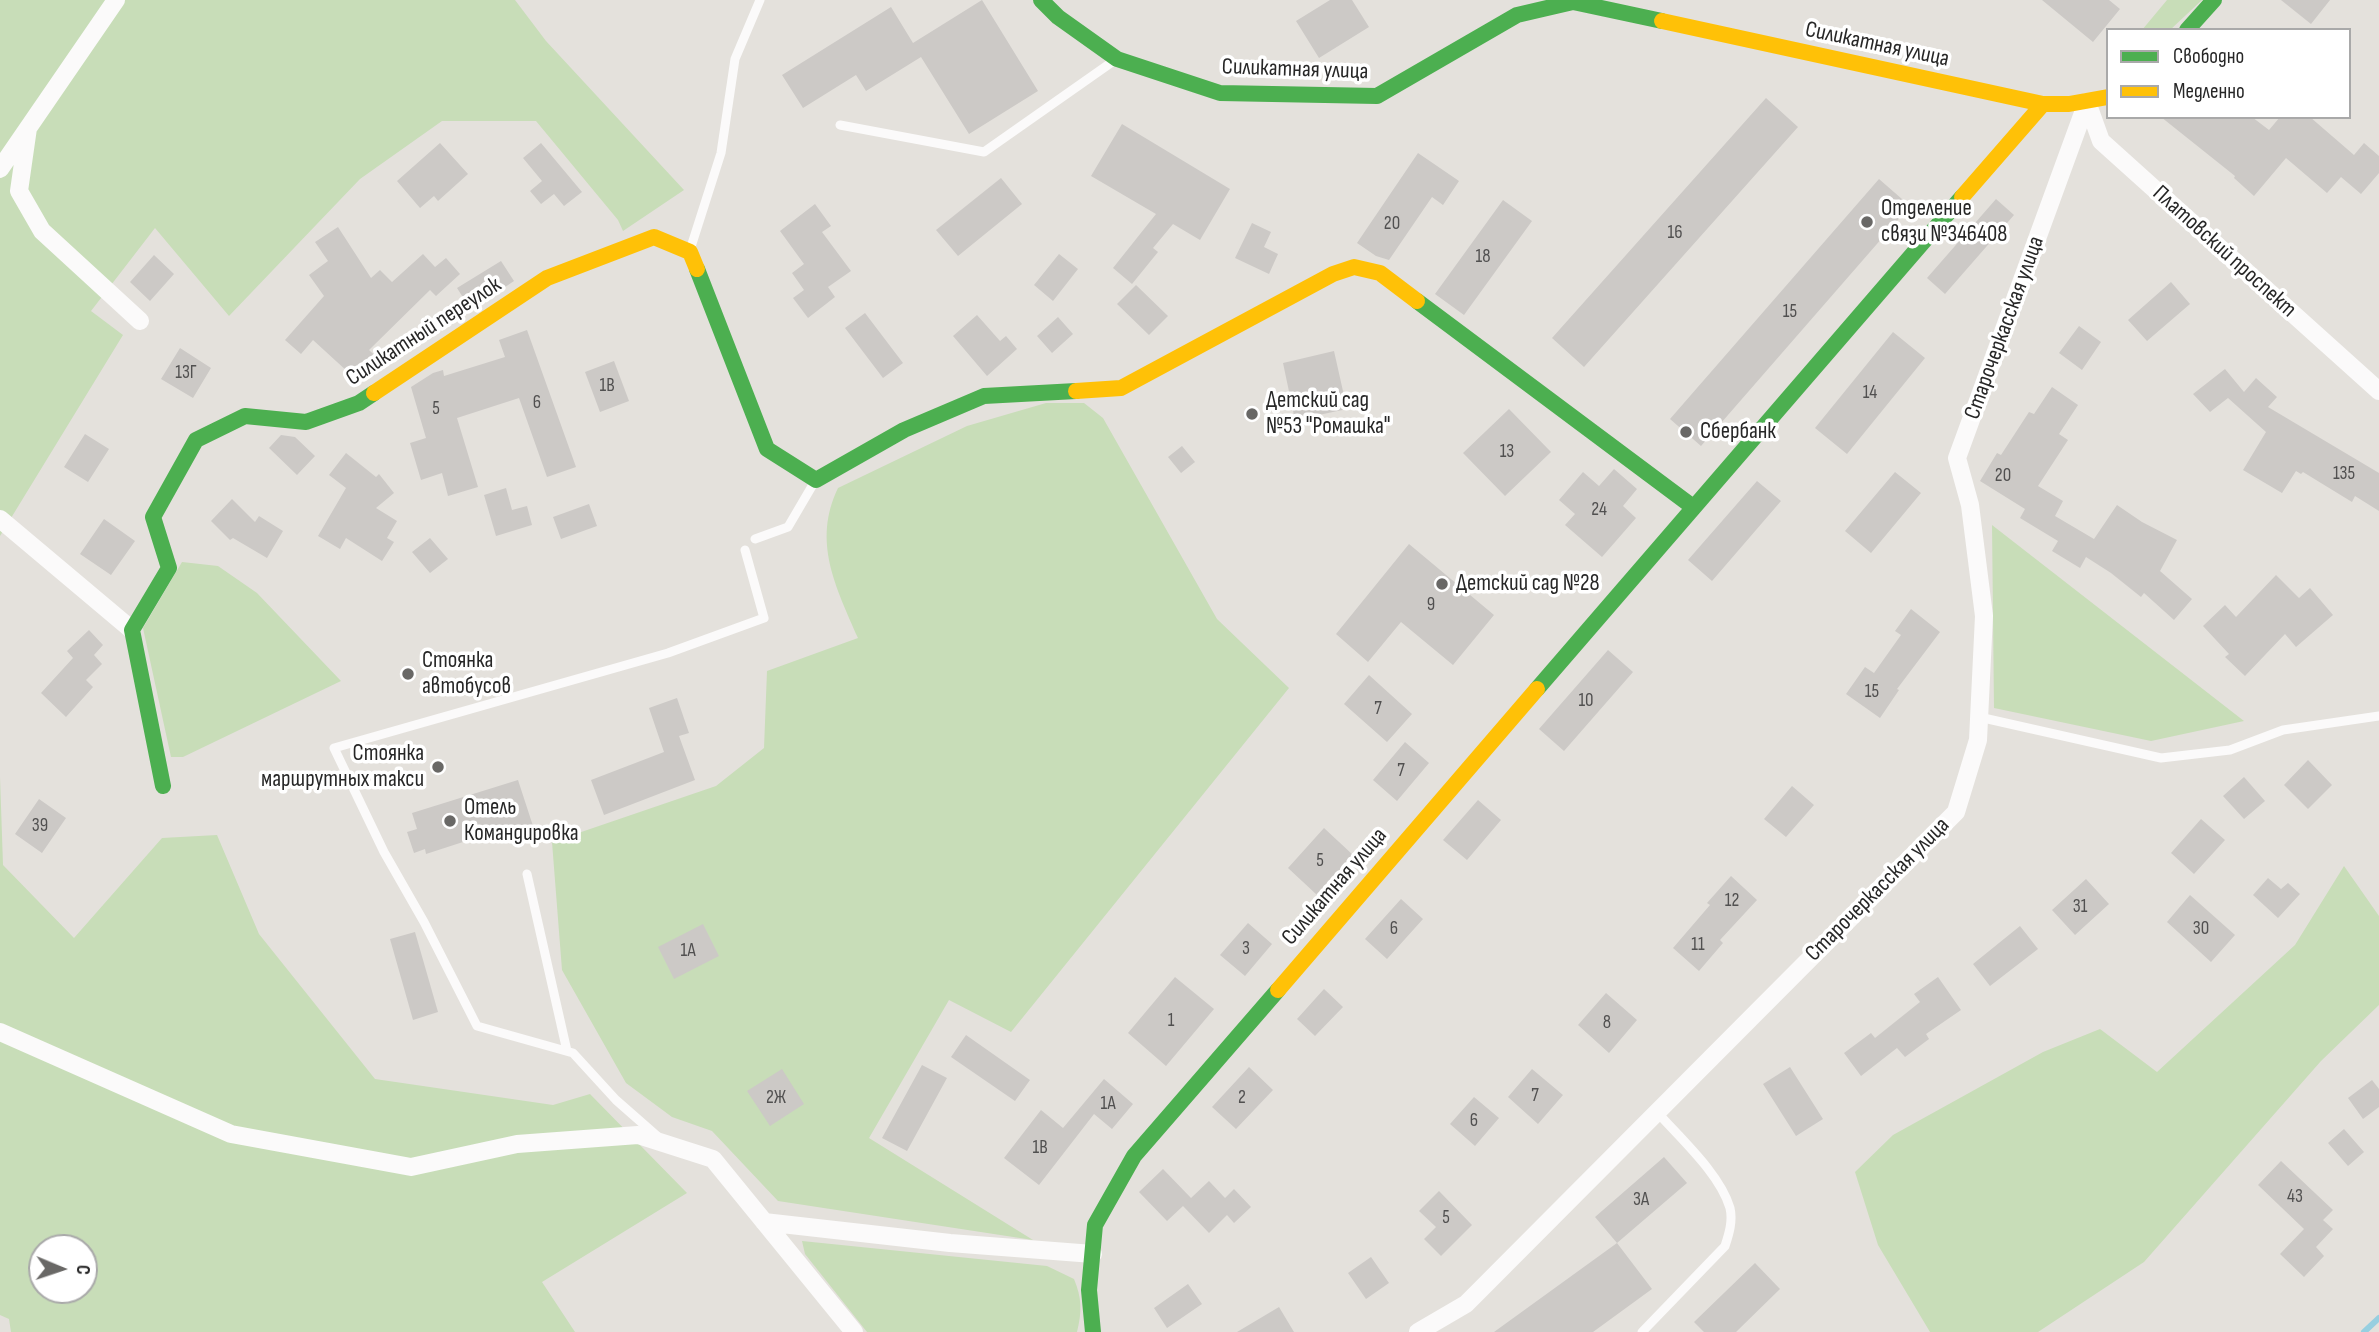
<!DOCTYPE html>
<meta charset="utf-8">
<style>
body{margin:0}
#map{position:relative;width:2379px;height:1332px;overflow:hidden;background:#e4e1dc;font-family:"Sofia Sans Condensed",sans-serif}
canvas{display:block}
.legend{position:absolute;left:2106px;top:28px;width:245px;height:91px;box-sizing:border-box;background:#fff;border:2px solid #a9a9a9;margin:0;padding:9px 12px;list-style:none;font-size:21px;color:#272727}
.legend li{display:flex;align-items:center;gap:14px;height:35px}
.legend b{width:35px;border:2px solid #a9a9a9}
.north{position:absolute;left:28px;top:1234px;width:70px;height:70px;box-sizing:border-box;background:#fff;border:2px solid #a9a9a9;border-radius:50%;rotate:92deg;font-size:19px;font-weight:700;line-height:28px;text-align:center;color:#272727}
.north::after{content:'';display:block;margin:auto;width:24px;height:32px;background:#696866;clip-path:polygon(50% 0,100% 100%,50% 72%,0 100%)}
</style>
<div id="map">
<canvas width="2379" height="1332"></canvas>
<ul class="legend">
<li><b style="height:9px;background:#4caf50"></b>Свободно</li>
<li><b style="height:9px;background:#ffc107"></b>Медленно</li>
</ul>
<div class="north">С</div>
</div>
<script>
const context = document.querySelector('canvas').getContext('2d');
context.lineJoin = 'round';
function paint(path, color) {
  context.fillStyle = color;
  context.fill(path, 'evenodd');
}
function stroke(path, color, width, dash) {
  context.strokeStyle = color;
  context.lineWidth = width;
  context.lineCap = dash ? 'butt' : 'round';
  context.setLineDash(dash || []);
  context.stroke(path);
}
function label(font, color, halo, rows, align = 'center') {
  context.font = font + ' "Sofia Sans Condensed",sans-serif';
  context.lineWidth = 7;
  context.setLineDash([]);
  context.textBaseline = 'middle';
  context.strokeStyle = halo;
  context.fillStyle = color;
  for (const [text, x, y, turn = 0] of rows) {
    context.save();
    context.translate(x, y);
    context.rotate((+turn || 0) * Math.PI / 180);
    context.textAlign = isNaN(turn) ? turn : align;
    if (halo) context.strokeText(text, 0, 0);
    context.fillText(text, 0, 0);
    context.restore();
  }
}
paint(new Path2D(`
 M 0,0 L 515,0 L 546,41 L 684,190 L 623,231 L 618,220 L 536,121 L 442,121 L 360,179 L 229,316 L 155,228 L 91,311 L 123,335 L 0,536 Z
 M 2167,0 L 2202,0 L 2170,30 L 2142,30 Z
 M 1046,403 L 1084,403 L 1103,418 L 1217,619 L 1289,688 L 1011,1032 L 949,1000 L 869,1138 L 1033,1240 L 778,1201 L 712,1131 L 672,1117 L 626,1083 L 562,970 L 552,842 L 716,786 L 764,748 L 767,671 L 858,638 C 836,587 812,542 838,488 L 967,426 Z
 M 1992,525 L 2244,721 L 2151,741 L 1994,708 Z
 M 182,562 L 218,566 L 257,593 L 341,681 L 183,757 L 171,757 L 143,628 Z
 M 0,777 L 3,865 L 74,938 L 162,838 L 217,835 L 259,934 L 375,1079 L 553,1105 L 590,1094 L 687,1193 L 542,1282 L 575,1332 L 11,1332 L 9,1319 L 0,1315 ZM 42,1248 L 84,1248 L 84,1290 L 42,1290 Z
 M 2344,866 L 2379,916 L 2379,1005 L 2321,1061 L 2144,1262 L 2038,1332 L 1930,1332 L 1878,1245 L 1855,1172 L 1893,1135 L 2043,1052 L 2100,1029 L 2157,1072 L 2295,945 Z
 M 802,1241 L 1047,1266 L 1074,1279 C 1082,1298 1082,1312 1077,1332 L 867,1332 L 805,1254 Z`), '#c8ddb8');
stroke(new Path2D(`
 M 2364,1332 L 2379,1318`), '#97cfe0', 6);
paint(new Path2D(`
 M 982,0 L 1038,91 L 969,134 L 921,57 L 866,91 L 856,75 L 803,108 L 782,75 L 891,7 L 913,43 Z
 M 1330,0 L 1352,0 L 1369,27 L 1319,58 L 1296,21 Z
 M 2042,0 L 2109,0 L 2120,9 L 2093,42 Z
 M 2281,0 L 2330,0 L 2311,24 Z
 M 1766,98 L 1798,127 L 1584,367 L 1552,338 Z
 M 2161,117 L 2252,117 L 2269,130 L 2280,117 L 2310,117 L 2354,155 L 2364,143 L 2379,156 L 2379,173 L 2361,194 L 2341,177 L 2327,193 L 2286,158 L 2254,196 L 2234,178 L 2235,176 Z
 M 1122,124 L 1230,189 L 1200,240 L 1173,224 L 1153,248 L 1158,252 L 1132,284 L 1113,268 L 1156,214 L 1091,176 Z
 M 440,143 L 468,174 L 438,201 L 434,196 L 420,208 L 397,181 Z
 M 541,143 L 582,192 L 564,206 L 554,194 L 541,204 L 530,191 L 542,181 L 523,158 Z
 M 1418,153 L 1459,181 L 1443,205 L 1432,197 L 1389,260 L 1376,256 L 1357,243 Z
 M 1001,178 L 1022,204 L 958,256 L 936,230 Z
 M 1879,179 L 1910,206 L 1701,446 L 1670,419 Z
 M 1996,199 L 2014,215 L 1945,294 L 1927,278 Z
 M 1503,200 L 1532,221 L 1464,315 L 1435,294 Z
 M 815,204 L 831,226 L 822,232 L 851,271 L 828,287 L 835,297 L 808,318 L 793,298 L 804,290 L 792,273 L 804,264 L 780,231 Z
 M 1252,223 L 1271,232 L 1264,247 L 1278,254 L 1269,274 L 1235,258 Z
 M 338,227 L 371,278 L 380,270 L 392,282 L 423,254 L 435,267 L 446,258 L 460,274 L 436,296 L 430,290 L 369,350 L 386,366 L 360,383 L 313,340 L 301,354 L 285,340 L 324,296 L 309,275 L 328,261 L 315,242 Z
 M 1059,254 L 1078,269 L 1053,301 L 1034,285 Z
 M 154,255 L 174,274 L 150,301 L 130,282 Z
 M 501,261 L 514,281 L 471,310 L 457,288 Z
 M 2171,282 L 2190,304 L 2147,341 L 2128,320 Z
 M 1136,285 L 1168,316 L 1149,335 L 1117,304 Z
 M 865,313 L 903,363 L 883,378 L 845,328 Z
 M 977,315 L 1000,341 L 1006,336 L 1017,349 L 987,376 L 953,336 Z
 M 1058,317 L 1073,334 L 1052,353 L 1037,336 Z
 M 2079,326 L 2101,342 L 2082,370 L 2059,353 Z
 M 527,330 L 576,467 L 547,477 L 519,398 L 457,418 L 478,487 L 448,496 L 442,473 L 421,480 L 410,443 L 426,438 L 411,387 L 433,373 L 443,370 L 444,376 L 505,357 L 499,340 Z
 M 1893,332 L 1925,358 L 1847,454 L 1815,428 Z
 M 180,348 L 211,368 L 193,398 L 161,379 Z
 M 1334,351 L 1347,409 L 1295,420 L 1283,363 Z
 M 614,361 L 629,401 L 600,412 L 585,372 Z
 M 2225,369 L 2244,392 L 2256,378 L 2277,397 L 2268,407 L 2379,473 L 2379,511 L 2355,496 L 2352,502 L 2303,472 L 2301,474 L 2296,471 L 2282,493 L 2243,470 L 2266,432 L 2228,398 L 2210,412 L 2193,394 Z
 M 2052,387 L 2078,405 L 2059,434 L 2068,440 L 2038,486 L 2063,501 L 2055,516 L 2094,539 L 2117,505 L 2142,522 L 2177,540 L 2160,571 L 2192,599 L 2174,620 L 2144,593 L 2141,597 L 2111,573 L 2086,557 L 2080,568 L 2052,551 L 2058,541 L 2020,518 L 2025,509 L 1980,481 L 1997,453 L 2001,455 L 2029,412 L 2034,414 Z
 M 1509,409 L 1551,452 L 1505,496 L 1463,453 Z
 M 85,434 L 109,449 L 88,482 L 64,467 Z
 M 281,435 L 295,437 L 315,456 L 297,475 L 269,448 Z
 M 1182,446 L 1195,462 L 1181,473 L 1168,457 Z
 M 346,453 L 376,477 L 379,474 L 394,493 L 376,508 L 397,521 L 387,538 L 394,542 L 382,561 L 346,538 L 340,549 L 318,536 L 346,488 L 329,475 Z
 M 1614,469 L 1637,489 L 1623,506 L 1636,518 L 1602,557 L 1565,525 L 1575,514 L 1559,500 L 1583,472 L 1599,486 Z
 M 1895,472 L 1921,493 L 1871,553 L 1845,531 Z
 M 1757,481 L 1781,501 L 1712,581 L 1688,560 Z
 M 506,488 L 512,510 L 527,506 L 532,525 L 496,536 L 484,495 Z
 M 232,499 L 255,522 L 259,516 L 283,531 L 267,558 L 233,538 L 230,540 L 211,521 Z
 M 589,504 L 597,526 L 561,539 L 553,517 Z
 M 104,519 L 135,541 L 111,575 L 80,554 Z
 M 430,538 L 448,559 L 430,573 L 412,552 Z
 M 1409,544 L 1494,615 L 1453,665 L 1401,622 L 1368,662 L 1336,634 Z
 M 2276,575 L 2299,598 L 2310,588 L 2333,615 L 2296,647 L 2285,634 L 2245,676 L 2225,657 L 2229,654 L 2203,626 L 2225,605 L 2236,617 Z
 M 1911,609 L 1940,632 L 1897,689 L 1899,690 L 1880,718 L 1846,694 L 1865,667 L 1874,673 L 1901,635 L 1895,631 Z
 M 89,630 L 103,645 L 94,655 L 102,664 L 86,680 L 93,687 L 66,717 L 41,693 L 73,658 L 67,651 Z
 M 1608,650 L 1633,672 L 1564,751 L 1539,729 Z
 M 1369,675 L 1412,714 L 1387,742 L 1344,704 Z
 M 677,698 L 689,733 L 679,736 L 695,780 L 604,815 L 591,780 L 664,752 L 649,708 Z
 M 1405,742 L 1429,763 L 1397,801 L 1373,780 Z
 M 2308,760 L 2332,785 L 2308,809 L 2284,785 Z
 M 2244,777 L 2265,801 L 2244,819 L 2223,796 Z
 M 518,780 L 533,826 L 502,836 L 500,830 L 426,854 L 425,849 L 414,853 L 407,832 L 417,829 L 412,813 Z
 M 1792,786 L 1814,805 L 1786,837 L 1764,819 Z
 M 39,799 L 66,818 L 42,853 L 15,834 Z
 M 1478,800 L 1501,820 L 1467,860 L 1443,840 Z
 M 2201,819 L 2225,840 L 2194,874 L 2171,853 Z
 M 1324,828 L 1353,855 L 1317,895 L 1288,868 Z
 M 1731,876 L 1757,900 L 1720,940 L 1723,943 L 1699,971 L 1673,948 L 1710,905 L 1707,903 Z
 M 2268,878 L 2281,889 L 2288,883 L 2300,894 L 2278,918 L 2253,895 Z
 M 2086,879 L 2109,904 L 2075,935 L 2052,910 Z
 M 2190,895 L 2235,935 L 2211,962 L 2167,922 Z
 M 1401,899 L 1423,919 L 1387,959 L 1365,939 Z
 M 1248,923 L 1272,944 L 1245,976 L 1220,955 Z
 M 703,924 L 719,956 L 674,979 L 658,947 Z
 M 2020,926 L 2038,949 L 1990,986 L 1973,964 Z
 M 415,932 L 438,1012 L 413,1020 L 390,939 Z
 M 1175,977 L 1214,1009 L 1166,1066 L 1128,1033 Z
 M 1938,977 L 1961,1010 L 1926,1034 L 1929,1039 L 1905,1057 L 1897,1048 L 1861,1076 L 1844,1053 L 1871,1033 L 1875,1038 L 1920,1002 L 1914,994 Z
 M 1324,989 L 1343,1007 L 1315,1036 L 1297,1019 Z
 M 1606,993 L 1637,1020 L 1609,1053 L 1578,1025 Z
 M 966,1035 L 1030,1080 L 1015,1101 L 951,1057 Z
 M 922,1065 L 947,1078 L 907,1151 L 882,1138 Z
 M 1249,1067 L 1273,1090 L 1236,1129 L 1212,1107 Z
 M 1790,1067 L 1823,1119 L 1796,1136 L 1763,1084 Z
 M 782,1069 L 804,1104 L 770,1126 L 747,1091 Z
 M 1532,1069 L 1563,1095 L 1538,1124 L 1508,1097 Z
 M 1104,1079 L 1133,1104 L 1112,1129 L 1094,1114 L 1039,1185 L 1004,1158 L 1041,1110 L 1063,1128 Z
 M 2372,1080 L 2379,1089 L 2379,1107 L 2363,1119 L 2348,1098 Z
 M 1474,1097 L 1499,1118 L 1475,1146 L 1450,1124 Z
 M 2344,1129 L 2364,1152 L 2348,1166 L 2328,1143 Z
 M 1664,1157 L 1687,1183 L 1617,1243 L 1595,1217 Z
 M 2281,1161 L 2333,1210 L 2323,1220 L 2333,1229 L 2316,1247 L 2324,1256 L 2304,1277 L 2280,1254 L 2304,1229 L 2258,1185 Z
 M 1163,1169 L 1191,1198 L 1209,1181 L 1225,1198 L 1234,1189 L 1251,1207 L 1234,1223 L 1227,1215 L 1209,1233 L 1183,1206 L 1167,1221 L 1139,1192 Z
 M 1439,1191 L 1472,1225 L 1441,1256 L 1424,1239 L 1436,1227 L 1419,1211 Z
 M 1617,1243 L 1652,1289 L 1593,1332 L 1494,1332 Z
 M 1371,1257 L 1389,1283 L 1366,1299 L 1348,1273 Z
 M 1755,1263 L 1780,1289 L 1736,1332 L 1704,1332 L 1694,1322 Z
 M 1188,1284 L 1202,1304 L 1167,1328 L 1154,1308 Z
 M 1279,1307 L 1294,1332 L 1237,1332 Z`), '#ccc9c6');
stroke(new Path2D(`
 M 840,125 L 984,152 L 1115,60
 M 690,250 L 721,153 L 735,59 L 760,0
 M 755,539 L 788,527 L 815,481
 M 1979,717 L 2161,758 L 2230,750 L 2283,730 L 2379,716
 M 527,874 L 567,1051
 M 657,1136 L 616,1100 L 573,1053 L 477,1026 L 424,922 L 384,852 L 334,748 L 668,653 L 764,618 L 745,550
 M 1642,1332 L 1725,1246 C 1729,1234 1733,1221 1730,1208 C 1720,1174 1681,1139 1657,1112`), '#fbfafa', 9);
stroke(new Path2D(`
 M 2087,102 L 2101,141 L 2379,391
 M 28,128 L 19,191 L 42,231 L 140,321
 M 0,169 L 116,0
 M 0,519 L 132,630
 M 0,1032 L 231,1134 L 411,1167 L 517,1144 L 638,1135 L 713,1159 L 854,1332
 M 764,1222 L 950,1243 L 1093,1254
 M 1418,1332 L 1466,1304 L 1956,812 L 1978,740 L 1984,616 L 1970,505 L 1957,458 L 2087,102`), '#fbfafa', 18);
stroke(new Path2D(`
 M 1041,0 L 1058,17 L 1117,59 L 1220,93 L 1377,96 L 1517,15 L 1573,2 L 1662,21
 M 2187,30 L 2214,0
 M 697,269 L 767,449 L 816,480 L 904,430 L 984,396 L 1076,391
 M 1417,301 L 1693,507
 M 1537,689 L 1962,197
 M 163,786 L 132,630 L 169,568 L 153,517 L 196,440 L 245,416 L 306,422 L 359,403 L 374,393
 M 1093,1332 L 1089,1290 L 1095,1225 L 1134,1156 L 1278,990`), '#4caf50', 16);
stroke(new Path2D(`
 M 1662,21 L 2043,104 L 2069,104 L 2108,97
 M 1962,197 L 2043,104
 M 1076,391 L 1121,388 L 1333,274 L 1354,267 L 1380,273 L 1417,301
 M 374,393 L 547,278 L 654,237 L 690,252 L 697,269
 M 1278,990 L 1537,689`), '#ffc107', 16);
for (const [x, y, r, color] of [
 [1867,222,7,"#696866"],
 [1252,414,7,"#696866"],
 [1686,432,7,"#696866"],
 [1442,584,7,"#696866"],
 [408,674,7,"#696866"],
 [438,767,7,"#696866"],
 [450,821,7,"#696866"]
]) {
  const dot = new Path2D();
  dot.arc(x, y, r, 0, 2 * Math.PI);
  context.fillStyle = color;
  context.fill(dot);
  stroke(dot, '#fff', 2.5);
}
label('19px', '#515050', null, [
 ["20",1392,224],
 ["16",1675,233],
 ["18",1483,257],
 ["15",1790,312],
 ["13Г",186,373],
 ["1В",607,386],
 ["14",1870,393],
 ["6",537,403],
 ["5",436,409],
 ["13",1507,452],
 ["135",2344,474],
 ["20",2003,476],
 ["24",1599,510],
 ["9",1431,605],
 ["15",1872,692],
 ["10",1586,701],
 ["7",1378,709],
 ["7",1401,771],
 ["39",40,826],
 ["5",1320,861],
 ["12",1732,901],
 ["31",2080,907],
 ["6",1394,929],
 ["30",2201,929],
 ["11",1698,945],
 ["3",1246,949],
 ["1А",688,951],
 ["1",1171,1021],
 ["8",1607,1023],
 ["7",1535,1096],
 ["2Ж",776,1098],
 ["2",1242,1098],
 ["1А",1108,1104],
 ["6",1474,1121],
 ["1В",1040,1148],
 ["43",2295,1197],
 ["3А",1641,1200],
 ["5",1446,1218]
]);
label('23px', '#272727', '#fff', [
 ["Силикатная улица",1877,45,12],
 ["Силикатная улица",1295,70,2],
 ["Платовский проспект",2224,252,42],
 ["Старочеркасская улица",2005,328,-70],
 ["Силикатный переулок",424,332,-33],
 ["Силикатная улица",1335,887,-49],
 ["Старочеркасская улица",1878,890,-45]
]);
label('23px', '#272727', '#fff', [
 ["Отделение",1881,209],
 ["связи №346408",1881,235],
 ["Детский сад",1266,401],
 ["№53 \"Ромашка\"",1266,427],
 ["Сбербанк",1700,432],
 ["Детский сад №28",1456,584],
 ["Стоянка",422,661],
 ["автобусов",422,687],
 ["Стоянка",424,754,"right"],
 ["маршрутных такси",424,780,"right"],
 ["Отель",464,808],
 ["Командировка",464,834]
], 'left');
</script>
